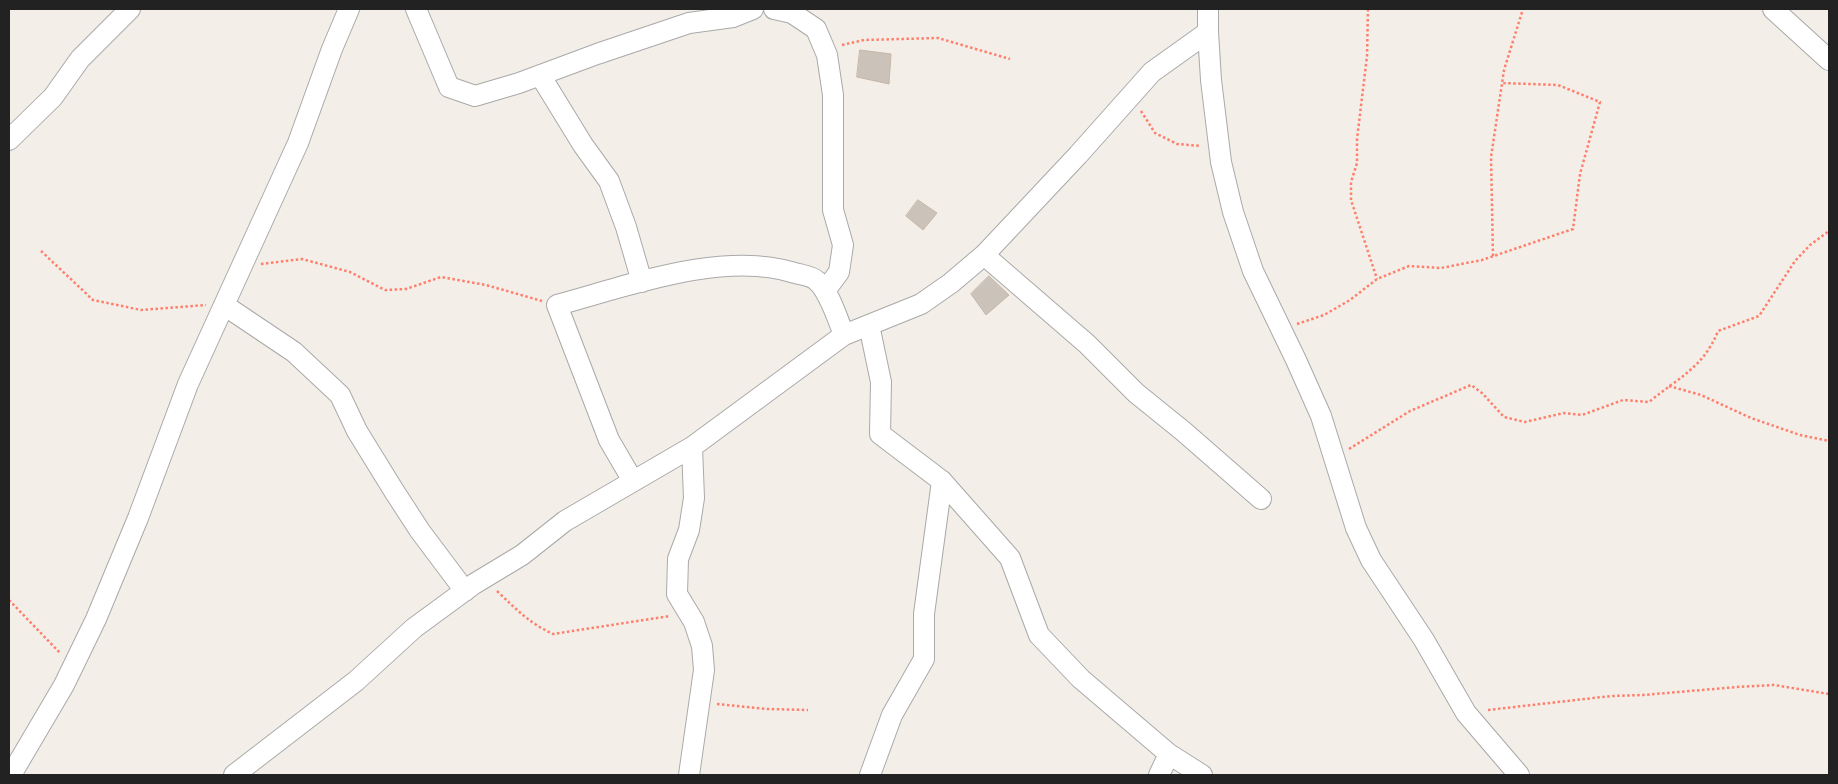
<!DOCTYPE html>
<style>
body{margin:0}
#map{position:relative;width:1838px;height:784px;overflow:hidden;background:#f3efe8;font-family:Commissioner,sans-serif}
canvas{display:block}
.frame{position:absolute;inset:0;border:10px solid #222;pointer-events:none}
</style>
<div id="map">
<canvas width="1838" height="784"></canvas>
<div class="frame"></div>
</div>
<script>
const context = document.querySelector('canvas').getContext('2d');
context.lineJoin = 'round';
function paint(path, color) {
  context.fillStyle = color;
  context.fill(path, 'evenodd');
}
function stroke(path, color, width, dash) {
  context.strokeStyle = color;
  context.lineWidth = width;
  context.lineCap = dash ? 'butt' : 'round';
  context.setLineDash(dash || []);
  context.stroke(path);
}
const building = new Path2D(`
 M 860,50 L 891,54 L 889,84 L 857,77 Z
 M 918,200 L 937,213 L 923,230 L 906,216 Z
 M 989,276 L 1009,295 L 986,315 L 971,294 Z`);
paint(building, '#cbc2ba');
stroke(building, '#c6b6a8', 1);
const minor = new Path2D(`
 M 416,9 L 449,87 L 475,96 L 519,83 L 597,54 L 689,23 L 733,17 L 753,9
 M 774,9 L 792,13 L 816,29 L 827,55 L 833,95 L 833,210 L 843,245 L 839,272 L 825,291
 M 1208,9 L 1208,32 L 1211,80 L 1221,162 L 1233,212 L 1253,271 L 1296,360 L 1321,416 L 1356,528 L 1371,560 L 1424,640 L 1466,713 L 1519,775
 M 1773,9 L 1829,60
 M 540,75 L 583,145 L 609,181 L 626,227 L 642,282
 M 9,140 L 53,97 L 80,59 L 130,9
 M 984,255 L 1087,344 L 1136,393 L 1183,431 L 1261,499
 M 224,305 L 294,352 L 340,395 L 357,431 L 394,491 L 420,531 L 465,591
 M 869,325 L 881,382 L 880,434 L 942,481 L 1010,558 L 1039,635 L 1081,679 L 1169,754 L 1202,775
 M 633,481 L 609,440 L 557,305 C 628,286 723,250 795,273 C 802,275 812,276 817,281 C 829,291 838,320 844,335
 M 11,775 L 64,685 L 96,619 L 138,518 L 188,384 L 298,143 L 332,49 L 349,9
 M 234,775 L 356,681 L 414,628 L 474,584 L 522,555 L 565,521 L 692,447 L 844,335 L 921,304 L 951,283 L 984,255 L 1078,155 L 1152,72 L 1208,32
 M 689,775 L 704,670 L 702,646 L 694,622 L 677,594 L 678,559 L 689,530 L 694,498 L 692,447
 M 870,775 L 892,715 L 924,659 L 924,614 L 942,481
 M 1159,775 L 1169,754`);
stroke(minor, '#a9a9a9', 22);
stroke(new Path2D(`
 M 1368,9 L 1367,56 L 1357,139 L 1357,163 L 1351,182 L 1351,200 L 1377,279
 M 842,45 L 864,40 L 938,38 L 1010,59
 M 1141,111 L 1155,133 L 1177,144 L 1201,146
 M 41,251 L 93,300 L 141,310 L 206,305
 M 1493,256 L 1491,157 L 1504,70 L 1523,9
 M 261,264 L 302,259 L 350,272 L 385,290 L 406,289 L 441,277 L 486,285 L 542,301
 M 1297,324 L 1324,315 L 1350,300 L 1377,279 L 1409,266 L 1441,268 L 1482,260 L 1573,229 L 1580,174 L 1600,102 L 1558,85 L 1502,83
 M 1669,386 L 1701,395 L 1751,418 L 1800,435 L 1829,441
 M 1349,449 L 1410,411 L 1471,385 L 1482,393 L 1504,417 L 1525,422 L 1564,413 L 1582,415 L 1623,400 L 1649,402 C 1677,379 1704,367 1718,331 L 1759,316 L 1795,261 L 1810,245 L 1829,231
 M 497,591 C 516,609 529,623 553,634 L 670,616
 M 9,600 L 60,653
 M 717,704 L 767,709 L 808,710
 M 1488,710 L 1611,696 L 1643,695 L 1737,687 L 1774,685 L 1829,694`), '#ff7e6c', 2.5, [2.5, 2.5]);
stroke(minor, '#fff', 20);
</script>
